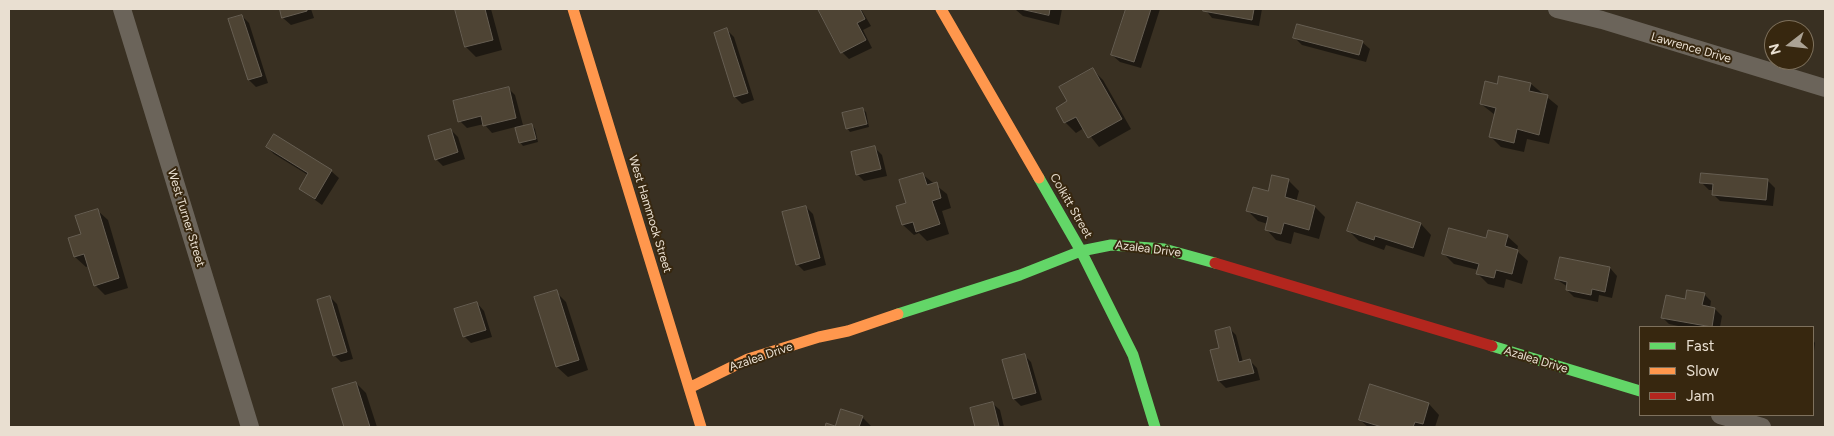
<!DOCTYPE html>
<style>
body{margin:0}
#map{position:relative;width:1834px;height:436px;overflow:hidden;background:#393022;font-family:Figtree,sans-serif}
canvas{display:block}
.frame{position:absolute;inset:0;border:10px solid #e9dfd1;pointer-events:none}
.legend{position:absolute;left:1639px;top:326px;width:175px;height:90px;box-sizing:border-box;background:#37270f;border:1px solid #7e715d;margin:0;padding:6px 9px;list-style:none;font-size:15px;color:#e9dfd1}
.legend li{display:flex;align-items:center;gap:10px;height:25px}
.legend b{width:25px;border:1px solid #7e715d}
.north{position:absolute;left:1764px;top:20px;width:50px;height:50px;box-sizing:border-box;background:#37270f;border:1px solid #7e715d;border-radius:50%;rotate:254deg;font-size:14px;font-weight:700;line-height:20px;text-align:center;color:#e9dfd1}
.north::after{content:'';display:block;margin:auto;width:18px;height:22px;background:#aba294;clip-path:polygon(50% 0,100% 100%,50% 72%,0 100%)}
</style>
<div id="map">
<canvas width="1834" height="436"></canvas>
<div class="frame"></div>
<ul class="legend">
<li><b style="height:6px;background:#63d668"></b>Fast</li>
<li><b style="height:6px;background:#ff974d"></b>Slow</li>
<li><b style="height:6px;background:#b3261e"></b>Jam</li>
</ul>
<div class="north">N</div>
</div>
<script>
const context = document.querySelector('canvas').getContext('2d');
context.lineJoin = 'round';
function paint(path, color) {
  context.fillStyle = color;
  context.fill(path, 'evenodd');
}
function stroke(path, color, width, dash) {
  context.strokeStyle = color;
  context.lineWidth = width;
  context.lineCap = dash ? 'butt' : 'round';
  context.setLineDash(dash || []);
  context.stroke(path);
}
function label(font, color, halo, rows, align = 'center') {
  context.font = font + ' Figtree,sans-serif';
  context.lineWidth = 4;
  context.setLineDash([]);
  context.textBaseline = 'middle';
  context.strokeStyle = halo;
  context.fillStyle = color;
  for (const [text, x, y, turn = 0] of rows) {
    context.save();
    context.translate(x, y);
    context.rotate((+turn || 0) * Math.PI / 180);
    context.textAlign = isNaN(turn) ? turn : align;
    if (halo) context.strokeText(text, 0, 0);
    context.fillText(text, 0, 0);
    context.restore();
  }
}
paint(new Path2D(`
 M 281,9 L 311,9 L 314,18 L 291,25 L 283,18 Z
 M 456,9 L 491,9 L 502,50 L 476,57 L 466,47 Z
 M 820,9 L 861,9 L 871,26 L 863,30 L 872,48 L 849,59 L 842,52 Z
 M 1010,9 L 1062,9 L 1059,25 L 1023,16 L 1016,10 Z
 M 1127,9 L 1160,9 L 1141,68 L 1120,62 L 1112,55 Z
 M 1205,9 L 1262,9 L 1259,26 L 1212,18 Z
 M 242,16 L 249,23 L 268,83 L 256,87 L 249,80 Z
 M 727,30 L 734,37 L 754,100 L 742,104 L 735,97 Z
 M 1295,38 L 1362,42 L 1370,49 L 1366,62 L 1302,45 Z
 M 1093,70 L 1103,80 L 1131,129 L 1099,147 L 1084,128 L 1076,133 L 1065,122 L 1058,108 L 1069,102 Z
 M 1531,84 L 1558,106 L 1549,144 L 1527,139 L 1524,152 L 1501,147 L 1491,137 L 1495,115 L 1481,104 L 1498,85 Z
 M 508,88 L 515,95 L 523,125 L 492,133 L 484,124 L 467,128 L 460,121 Z
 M 862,109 L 866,112 L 869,127 L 850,132 L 847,128 Z
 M 532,125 L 535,129 L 538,142 L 523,146 L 520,142 Z
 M 451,130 L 458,137 L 465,159 L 443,166 L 436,159 Z
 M 274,136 L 331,171 L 339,178 L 322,205 L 300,189 L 308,175 L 274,154 L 267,147 Z
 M 875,148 L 882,155 L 887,176 L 864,181 L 857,174 Z
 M 922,174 L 947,194 L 951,208 L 942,211 L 949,234 L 927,241 L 919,233 L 914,235 L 903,225 L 898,207 L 907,204 Z
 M 1273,176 L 1289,181 L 1299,191 L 1296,202 L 1315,207 L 1325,217 L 1319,239 L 1294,232 L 1291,244 L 1276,240 L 1266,229 L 1268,224 L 1258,221 L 1248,211 L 1269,192 Z
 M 1767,180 L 1775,188 L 1773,206 L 1720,201 L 1713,194 L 1713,190 L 1709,190 L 1702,183 Z
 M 1358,204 L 1421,224 L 1431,235 L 1424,257 L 1386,245 L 1384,250 L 1359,241 L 1349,231 Z
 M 806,207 L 813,214 L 826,265 L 804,271 L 797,264 Z
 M 97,210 L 108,220 L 128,288 L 105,295 L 95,285 L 89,266 L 86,267 L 75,257 L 70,239 L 82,235 Z
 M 1507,236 L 1518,246 L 1517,251 L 1528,261 L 1522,284 L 1506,279 L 1504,288 L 1488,284 L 1478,274 L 1478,270 L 1454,264 L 1444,254 L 1487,239 Z
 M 1561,258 L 1610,268 L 1617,276 L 1612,298 L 1599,295 L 1598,302 L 1574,297 L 1567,290 L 1568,287 L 1556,279 Z
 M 556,292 L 566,302 L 588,370 L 568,377 L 557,367 Z
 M 1704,294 L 1711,301 L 1710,308 L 1715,309 L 1722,316 L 1720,327 L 1683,327 L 1669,324 L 1662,317 L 1686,300 Z
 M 330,297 L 337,304 L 353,359 L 341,362 L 334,355 Z
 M 477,303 L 484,311 L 492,337 L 471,343 L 464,336 Z
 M 1229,328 L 1236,335 L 1243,362 L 1250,361 L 1257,368 L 1260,380 L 1226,388 L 1219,381 L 1221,349 Z
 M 1813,340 L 1815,343 L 1813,359 Z
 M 1024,355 L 1031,362 L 1042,400 L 1021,406 L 1014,399 Z
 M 356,383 L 366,393 L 377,427 L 345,427 L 334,390 Z
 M 992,403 L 1000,410 L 1004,427 L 976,427 L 971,409 Z
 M 1429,404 L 1439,415 L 1435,427 L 1368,427 L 1360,420 Z
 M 842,410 L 862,417 L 872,427 L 836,427 Z`), '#0007');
const building = new Path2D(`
 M 280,9 L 307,9 L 307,11 L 282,18 Z
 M 455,9 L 485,9 L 493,40 L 465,47 Z
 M 818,9 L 860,9 L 865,19 L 857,23 L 866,40 L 841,53 Z
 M 1021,9 L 1050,9 L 1049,15 Z
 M 1126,9 L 1151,9 L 1134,62 L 1111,55 Z
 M 1204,9 L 1254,9 L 1252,20 L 1203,11 Z
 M 242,15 L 262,76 L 248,80 L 228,19 Z
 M 1297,24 L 1363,41 L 1359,55 L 1293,38 Z
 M 727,28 L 748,93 L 734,97 L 714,33 Z
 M 1093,68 L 1122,119 L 1088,138 L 1076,117 L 1064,123 L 1056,108 L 1067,101 L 1059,87 Z
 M 1499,76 L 1531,83 L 1529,91 L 1548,95 L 1539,135 L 1517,129 L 1514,143 L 1489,137 L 1496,108 L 1480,104 L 1485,81 L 1497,84 Z
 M 509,87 L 516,118 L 483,126 L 481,116 L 458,122 L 453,101 Z
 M 863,108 L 867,124 L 846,129 L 842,113 Z
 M 532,124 L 536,139 L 519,143 L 515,128 Z
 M 451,129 L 458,152 L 435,160 L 428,136 Z
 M 274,134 L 332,170 L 315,199 L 299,189 L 308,173 L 266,147 Z
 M 875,146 L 881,169 L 856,175 L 851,152 Z
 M 923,173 L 927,185 L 937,182 L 941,198 L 932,201 L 940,224 L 916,232 L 913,222 L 902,225 L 896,206 L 906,203 L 899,180 Z
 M 1701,173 L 1768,179 L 1766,200 L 1712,195 L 1713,184 L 1700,183 Z
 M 1272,175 L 1289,179 L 1285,197 L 1315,206 L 1309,230 L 1284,223 L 1281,234 L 1265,230 L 1268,217 L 1246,211 L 1253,187 L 1268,191 Z
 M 1357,202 L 1421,223 L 1413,248 L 1375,236 L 1374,240 L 1347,231 Z
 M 806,206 L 820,258 L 796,265 L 782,212 Z
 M 98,209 L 119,278 L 94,286 L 84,254 L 74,257 L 68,238 L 81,234 L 75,216 Z
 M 1449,228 L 1486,238 L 1488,230 L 1508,235 L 1505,246 L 1518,250 L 1512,274 L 1496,270 L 1494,278 L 1476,274 L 1479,264 L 1442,254 Z
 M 1560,257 L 1610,267 L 1605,292 L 1592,289 L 1591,295 L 1566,290 L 1567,282 L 1555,279 Z
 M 557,290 L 579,360 L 556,367 L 534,297 Z
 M 1687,290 L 1705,293 L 1702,305 L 1715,308 L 1712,327 L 1661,318 L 1666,295 L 1685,299 Z
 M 330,296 L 347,352 L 333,356 L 317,300 Z
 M 477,302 L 486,330 L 463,337 L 454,309 Z
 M 1230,327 L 1239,362 L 1250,359 L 1254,373 L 1218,381 L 1210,350 L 1219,348 L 1215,331 Z
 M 1025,354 L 1036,393 L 1013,399 L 1002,360 Z
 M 356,382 L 370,427 L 344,427 L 332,389 Z
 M 1370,384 L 1429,403 L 1423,424 L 1415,422 L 1413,427 L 1382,427 L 1359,420 Z
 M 993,402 L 999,426 L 975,427 L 970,408 Z
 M 841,409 L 863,416 L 859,427 L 825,427 L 826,423 L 835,426 Z`);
paint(building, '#4e4434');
stroke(building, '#665e52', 1);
stroke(new Path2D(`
 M 122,9 L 250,427
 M 1557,9 L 1602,20 L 1825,88
 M 1720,415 L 1762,427`), '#6b645a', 18);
stroke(new Path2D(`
 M 1039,178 L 1081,251 L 1133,355 L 1155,427
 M 898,314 L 1020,275 L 1081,251 L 1111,245 L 1164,249 L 1215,263
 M 1492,346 L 1640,391`), '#63d668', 11);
stroke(new Path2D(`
 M 573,9 L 701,427
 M 941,9 L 1039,178
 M 689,388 L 748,359 L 819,337 L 848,331 L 898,314`), '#ff974d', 11);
stroke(new Path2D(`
 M 1215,263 L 1492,346`), '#b3261e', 11);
label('12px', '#e9dfd1', '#37270f', [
 ["Lawrence Drive",1691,48,16],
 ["Colkitt Street",1071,206,60],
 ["West Hammock Street",650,214,73],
 ["West Turner Street",186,218,73],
 ["Azalea Drive",1148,249,7],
 ["Azalea Drive",761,357,-19],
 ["Azalea Drive",1536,360,17]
]);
</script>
